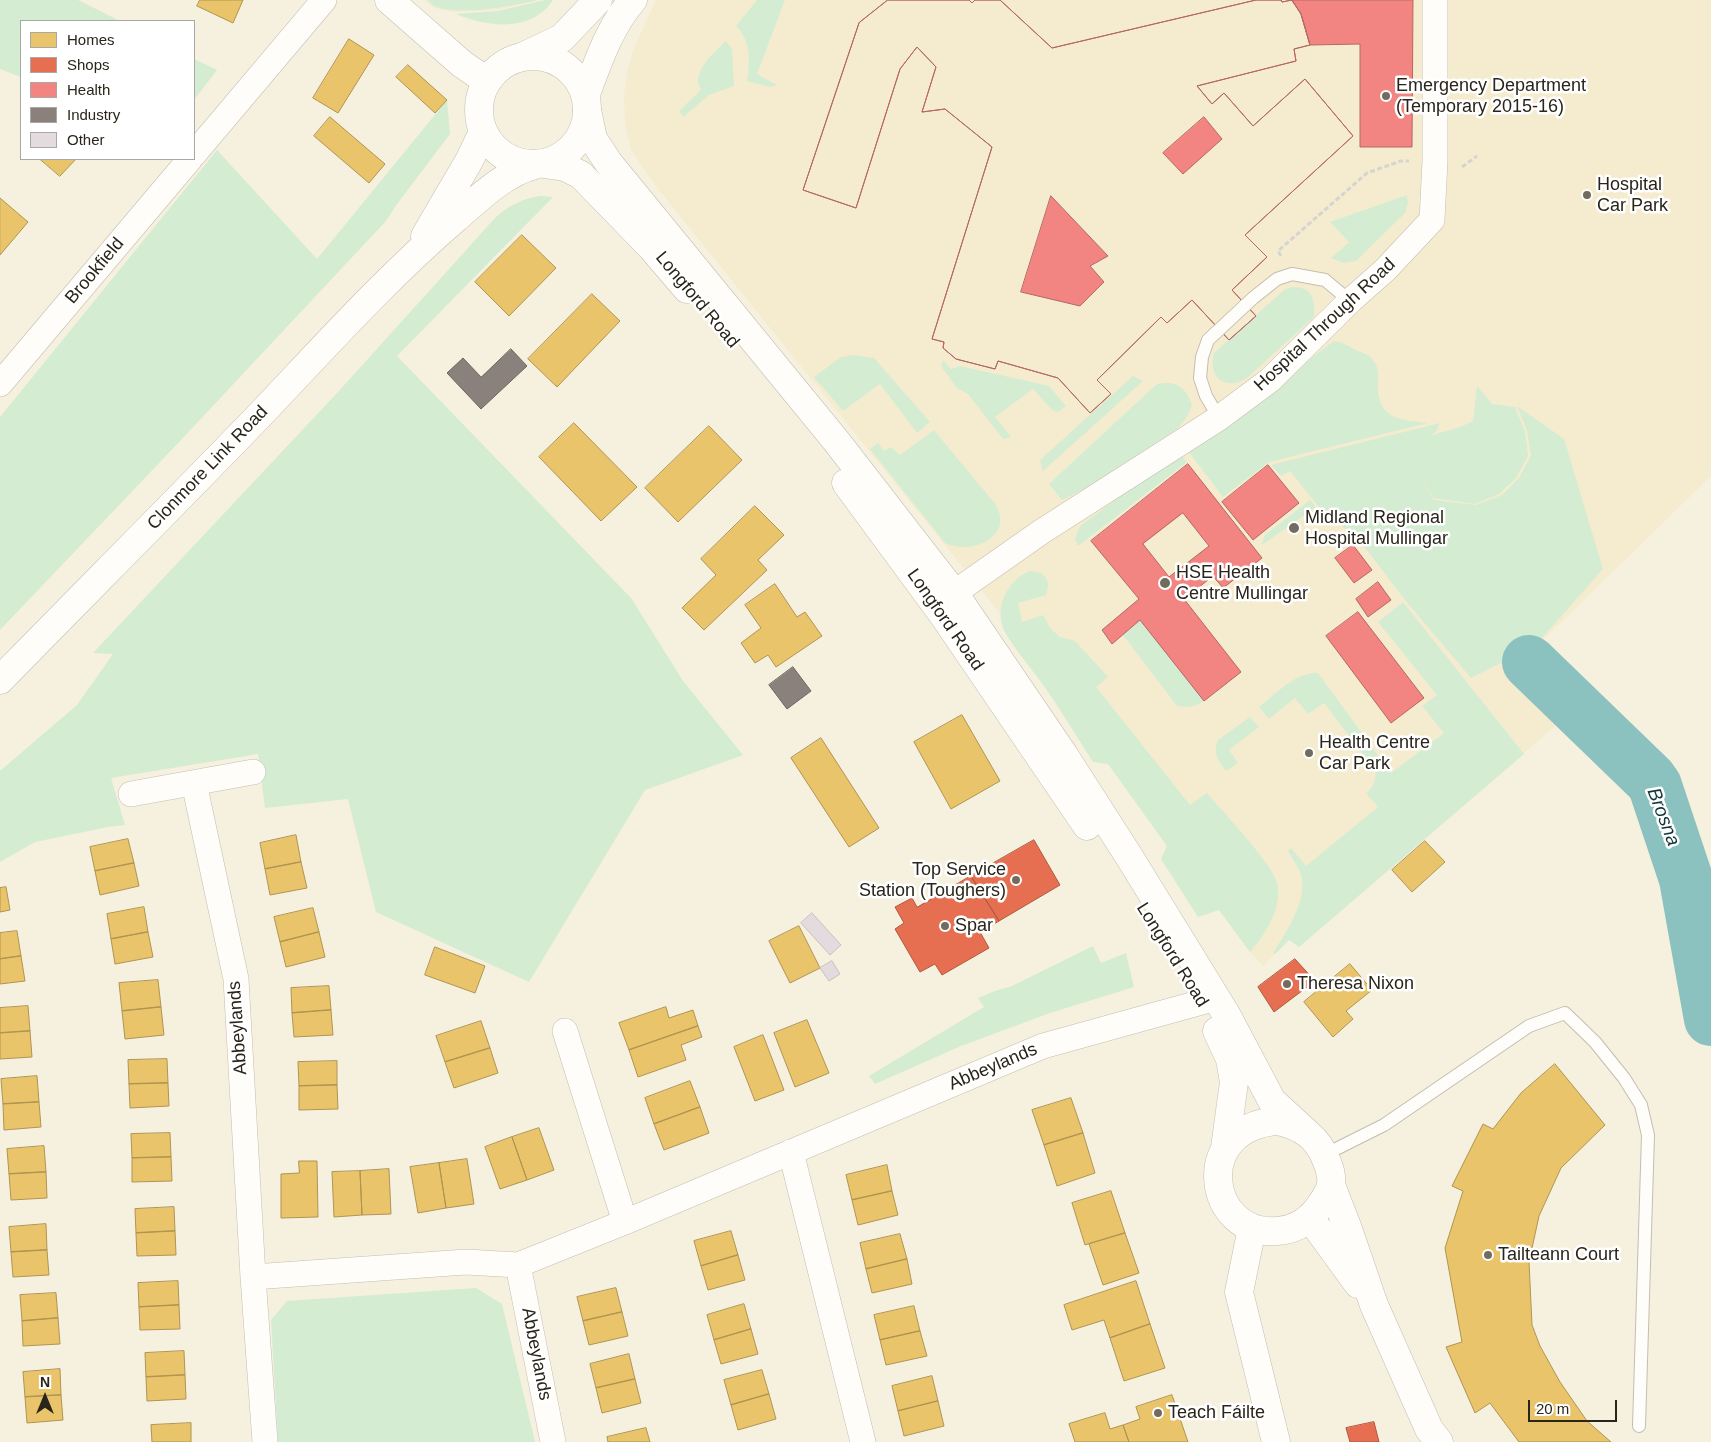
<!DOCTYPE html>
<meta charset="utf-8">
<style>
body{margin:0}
#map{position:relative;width:1711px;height:1442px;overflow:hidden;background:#f6f0df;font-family:Helvetica,sans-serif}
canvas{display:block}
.legend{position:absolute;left:20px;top:20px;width:175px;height:140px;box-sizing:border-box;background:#fff;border:1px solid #a9a8a3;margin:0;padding:6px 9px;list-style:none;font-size:15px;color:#29251a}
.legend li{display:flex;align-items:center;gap:10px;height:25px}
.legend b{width:25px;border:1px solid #a9a8a3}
.north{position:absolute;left:20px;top:1372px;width:50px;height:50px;-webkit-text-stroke:4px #fff;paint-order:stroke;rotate:0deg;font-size:14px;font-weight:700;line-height:20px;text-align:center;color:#29251a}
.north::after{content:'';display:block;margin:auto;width:18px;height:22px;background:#29251a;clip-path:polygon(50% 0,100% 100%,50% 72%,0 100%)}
.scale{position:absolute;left:1528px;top:1400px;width:89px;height:22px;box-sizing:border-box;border:2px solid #29251a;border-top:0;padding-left:6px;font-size:15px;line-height:18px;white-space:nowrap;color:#29251a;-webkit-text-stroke:4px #fff;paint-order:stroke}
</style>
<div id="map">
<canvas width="1711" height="1442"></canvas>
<ul class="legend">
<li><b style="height:14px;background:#e9c46a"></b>Homes</li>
<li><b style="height:14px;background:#e76f51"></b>Shops</li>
<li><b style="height:14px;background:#f28482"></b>Health</li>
<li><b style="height:14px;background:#8a817c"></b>Industry</li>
<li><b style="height:14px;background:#e3dbdd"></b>Other</li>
</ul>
<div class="north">N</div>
<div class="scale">20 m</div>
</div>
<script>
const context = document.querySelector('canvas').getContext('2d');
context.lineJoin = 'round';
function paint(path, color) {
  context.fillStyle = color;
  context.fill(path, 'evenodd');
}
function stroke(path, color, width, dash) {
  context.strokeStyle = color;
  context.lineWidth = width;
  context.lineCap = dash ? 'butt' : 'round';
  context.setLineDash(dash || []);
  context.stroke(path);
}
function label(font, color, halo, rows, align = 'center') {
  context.font = font + ' Helvetica,sans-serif';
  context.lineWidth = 5;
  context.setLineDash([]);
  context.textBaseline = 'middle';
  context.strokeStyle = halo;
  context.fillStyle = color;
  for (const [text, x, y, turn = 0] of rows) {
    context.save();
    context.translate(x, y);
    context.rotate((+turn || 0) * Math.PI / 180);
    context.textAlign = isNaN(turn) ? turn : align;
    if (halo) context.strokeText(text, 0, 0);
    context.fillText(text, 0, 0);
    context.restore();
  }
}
paint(new Path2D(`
 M 424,0 L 541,0 L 497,10 L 453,12 L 434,8 Z
 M 656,0 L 1711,0 L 1711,476 L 1538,645 L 1587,699 L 1299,947 L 1289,940 L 1263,966 L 1250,952 L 1006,621 L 654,184 L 631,150 L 625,124 L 624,96 L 628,68 L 634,48 Z`), '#f5ecd0');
paint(new Path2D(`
 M 0,0 L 78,0 L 120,21 L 21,21 L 21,77 L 0,69 Z
 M 427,0 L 538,0 C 513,6 460,16 437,7 C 433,6 430,2 427,0 Z
 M 545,0 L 553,0 C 531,33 488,27 456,14 L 498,11 Z
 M 757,0 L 785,0 L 757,74 L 777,85 L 770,87 L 747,81 C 750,60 751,41 736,26 Z
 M 726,41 L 732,49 L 734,86 L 709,95 L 683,117 L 679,111 L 701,90 C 690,72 714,53 726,41 Z
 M 194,59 L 217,70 L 194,100 Z
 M 447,100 L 450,134 L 397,204 L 386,221 L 181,440 L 0,630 L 0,417 L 217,150 L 317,259 Z
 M 1407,195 L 1408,203 L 1405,213 L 1356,261 L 1343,263 L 1331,258 L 1349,242 L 1330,222 Z
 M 540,196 L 553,197 L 397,356 L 631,598 L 683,681 L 743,755 L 645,790 L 529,982 L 376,912 L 348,799 L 265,808 L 258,754 L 111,778 L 125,825 L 108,827 L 35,842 L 0,862 L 0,771 L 77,705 L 113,654 L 93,653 L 338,392 L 496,217 C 510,205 522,199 540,196 Z
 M 1292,287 C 1313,287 1315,299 1314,317 L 1247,378 C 1225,392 1207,376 1214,353 L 1284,290 Z
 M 1334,341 C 1343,342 1350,347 1358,351 C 1363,353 1369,355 1372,359 C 1378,364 1378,373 1378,380 C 1376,418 1396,420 1428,423 L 1269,462 L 1223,497 L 1188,451 Z
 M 853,355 L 874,358 L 930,422 L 917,433 L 880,384 L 843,411 L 814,377 L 841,357 Z
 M 943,360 L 951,369 L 960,366 L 1049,386 L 1066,406 L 1058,412 L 1052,410 L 1033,389 L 995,417 L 1011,437 L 1003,439 L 968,394 L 957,388 L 941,366 Z
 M 1133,376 L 1143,381 L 1043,471 L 1040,460 Z
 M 1165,383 C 1181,383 1187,391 1192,405 L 1187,417 L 1177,429 L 1086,488 L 1062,500 L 1049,484 L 1157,384 Z
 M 1477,386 L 1492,404 L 1515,407 L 1525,431 L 1528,456 L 1516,478 L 1499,494 L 1475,504 L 1433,498 L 1421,475 L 1432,498 L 1434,500 L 1476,505 L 1502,495 L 1519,478 L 1531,455 L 1527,431 L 1517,406 L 1564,439 L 1603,569 L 1535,646 L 1471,678 L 1405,600 L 1360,541 L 1319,507 L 1290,471 L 1281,476 L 1271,465 L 1440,423 L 1436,432 L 1429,436 C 1444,431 1459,429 1473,421 Z
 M 934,430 L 996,505 C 998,511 1002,517 1000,524 C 995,546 962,552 945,543 L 870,449 L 878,443 L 884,451 L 891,447 L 900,455 Z
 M 1179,453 L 1187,462 L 1078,546 L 1075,539 L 1080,526 Z
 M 1310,500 L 1316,507 L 1262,545 L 1264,536 Z
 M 1029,571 C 1044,571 1052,579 1046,595 L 1018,603 L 1022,622 L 1043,615 L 1051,629 L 1060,637 L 1075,641 L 1108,677 L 1096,687 L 1190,805 L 1207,793 C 1222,811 1273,864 1277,883 C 1283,907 1265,935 1250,952 L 1219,910 L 1198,917 L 1161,859 L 1167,846 L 1108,764 L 1093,762 C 1075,734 1058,705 1038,678 C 1030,667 1007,639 1003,628 C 995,606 1008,580 1029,571 Z
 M 1403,602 L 1524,754 L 1299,947 L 1289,940 L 1275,954 L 1273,953 C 1286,932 1310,898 1300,872 C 1297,865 1292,858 1288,851 L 1291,848 L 1306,866 L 1378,807 L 1366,793 C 1374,788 1375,780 1376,771 L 1324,703 L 1308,714 L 1295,698 L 1269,719 L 1259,707 C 1276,694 1295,672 1318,673 L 1391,773 L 1444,733 L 1422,706 L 1437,695 L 1378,622 Z
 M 1140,620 L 1204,701 C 1194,707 1188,708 1177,706 L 1123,635 Z
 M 1250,717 L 1259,727 L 1229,750 L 1238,763 L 1226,771 C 1219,761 1212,753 1218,740 Z
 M 1093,946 L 1101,963 L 1126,953 L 1134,987 L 1050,1013 L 961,1046 L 875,1084 L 869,1076 L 984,1007 L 978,998 L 995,991 L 1012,986 Z
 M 476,1288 L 502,1304 L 535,1442 L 278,1442 L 271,1320 L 287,1301 Z`), '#d4ecd1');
const homes = new Path2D(`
 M 200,0 L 243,0 L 233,23 L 197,6 Z
 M 349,39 L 374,55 L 338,113 L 313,98 Z
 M 408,65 L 447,100 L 435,113 L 396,77 Z
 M 330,117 L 385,164 L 369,183 L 314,136 Z
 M 40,159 L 76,159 L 60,176 Z
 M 0,198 L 28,222 L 0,255 Z
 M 522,235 L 556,268 L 509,316 L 475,282 Z
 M 592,294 L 620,321 L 557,387 L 528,359 Z
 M 574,423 L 637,487 L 601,521 L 539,457 Z
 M 709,426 L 742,460 L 678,522 L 645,488 Z
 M 755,506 L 784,535 L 758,560 L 767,570 L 704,630 L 682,608 L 716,575 L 701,559 Z
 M 775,584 L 797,617 L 805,612 L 822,636 L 776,667 L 768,655 L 755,663 L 741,643 L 761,628 L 745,605 Z
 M 962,715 L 1000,781 L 951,809 L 914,742 Z
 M 821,738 L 879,828 L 849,847 L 791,758 Z
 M 296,835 L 301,862 L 265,869 L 260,843 Z
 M 128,839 L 134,863 L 95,871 L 90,847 Z
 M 1425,841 L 1445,862 L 1412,892 L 1392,870 Z
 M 301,862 L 307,888 L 270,895 L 265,869 Z
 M 134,863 L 139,886 L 100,895 L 95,871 Z
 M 6,887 L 10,910 L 0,912 L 0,888 Z
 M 144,907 L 148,932 L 111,939 L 107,914 Z
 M 313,908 L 319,932 L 280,942 L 274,917 Z
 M 799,926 L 820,968 L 790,983 L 769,941 Z
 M 17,931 L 21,956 L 0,959 L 0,933 Z
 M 148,932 L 153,957 L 115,964 L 111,939 Z
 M 319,932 L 325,957 L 286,967 L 280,942 Z
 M 435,947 L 485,966 L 475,993 L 425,975 Z
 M 21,956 L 25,981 L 0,984 L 0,959 Z
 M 1350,964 L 1372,990 L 1346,1011 L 1353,1019 L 1333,1037 L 1304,1002 Z
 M 158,980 L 161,1007 L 122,1011 L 119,983 Z
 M 329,986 L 331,1010 L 292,1013 L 291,988 Z
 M 28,1006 L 30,1031 L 0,1033 L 0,1008 Z
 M 161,1007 L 164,1035 L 125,1039 L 122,1011 Z
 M 666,1007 L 669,1018 L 693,1010 L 698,1026 L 629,1050 L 619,1023 Z
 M 331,1010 L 333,1035 L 294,1037 L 292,1013 Z
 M 807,1020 L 829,1073 L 795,1087 L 774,1033 Z
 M 481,1021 L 490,1048 L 445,1062 L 436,1036 Z
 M 698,1026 L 702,1037 L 681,1045 L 686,1060 L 638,1077 L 629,1050 Z
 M 30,1031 L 32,1057 L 0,1059 L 0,1033 Z
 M 763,1035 L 784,1090 L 755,1101 L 734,1047 Z
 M 490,1048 L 498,1073 L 454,1088 L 445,1062 Z
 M 167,1059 L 168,1083 L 129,1084 L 128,1060 Z
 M 337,1061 L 337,1085 L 299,1086 L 298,1062 Z
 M 1555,1064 L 1605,1125 L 1561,1168 L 1539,1216 L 1529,1262 L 1532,1325 L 1540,1346 L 1560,1382 L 1587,1421 L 1611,1442 L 1519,1442 L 1490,1403 L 1475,1413 L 1446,1347 L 1462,1342 L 1445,1248 L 1463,1191 L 1452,1186 L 1483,1124 L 1493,1129 L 1521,1093 Z
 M 37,1076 L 39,1102 L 3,1104 L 1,1079 Z
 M 690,1081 L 700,1107 L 654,1124 L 645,1098 Z
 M 168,1083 L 169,1106 L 130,1108 L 129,1084 Z
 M 337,1085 L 338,1109 L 299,1110 L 299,1086 Z
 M 1071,1098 L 1083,1133 L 1044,1145 L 1032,1110 Z
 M 39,1102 L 41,1127 L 4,1130 L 3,1104 Z
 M 700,1107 L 709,1133 L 664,1150 L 654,1124 Z
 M 539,1128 L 554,1170 L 527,1180 L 512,1137 Z
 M 170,1133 L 171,1157 L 132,1158 L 131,1134 Z
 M 1083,1133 L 1095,1173 L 1057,1186 L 1044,1145 Z
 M 512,1137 L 527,1180 L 500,1189 L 485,1147 Z
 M 44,1146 L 46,1172 L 9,1174 L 7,1149 Z
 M 171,1157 L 172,1181 L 132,1182 L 132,1158 Z
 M 467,1159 L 474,1204 L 446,1208 L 439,1163 Z
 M 299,1161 L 317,1161 L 318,1217 L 281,1218 L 281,1174 L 299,1173 Z
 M 439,1163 L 446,1208 L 418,1213 L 410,1167 Z
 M 887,1165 L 892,1191 L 852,1200 L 846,1175 Z
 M 389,1169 L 391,1214 L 362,1215 L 360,1171 Z
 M 360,1171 L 362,1215 L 334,1217 L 332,1172 Z
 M 46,1172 L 47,1198 L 11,1200 L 9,1174 Z
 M 892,1191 L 898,1215 L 858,1225 L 852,1200 Z
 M 1111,1191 L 1125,1233 L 1085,1245 L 1072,1203 Z
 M 174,1207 L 175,1231 L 136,1233 L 135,1209 Z
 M 46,1224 L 47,1250 L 11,1252 L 9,1227 Z
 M 175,1231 L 176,1255 L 137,1256 L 136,1233 Z
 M 731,1231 L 738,1255 L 701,1266 L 694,1241 Z
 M 1125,1233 L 1139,1273 L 1103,1285 L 1089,1244 Z
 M 900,1234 L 907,1259 L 866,1269 L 860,1243 Z
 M 47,1250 L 49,1275 L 13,1277 L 11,1252 Z
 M 738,1255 L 745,1280 L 708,1290 L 701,1266 Z
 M 907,1259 L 912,1284 L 872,1293 L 866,1269 Z
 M 178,1281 L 179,1305 L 139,1307 L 138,1283 Z
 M 1136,1281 L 1150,1324 L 1110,1338 L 1104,1320 L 1072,1330 L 1064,1305 Z
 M 616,1288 L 622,1312 L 583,1321 L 577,1297 Z
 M 56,1293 L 58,1318 L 22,1321 L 20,1295 Z
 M 744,1304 L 751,1329 L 714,1340 L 707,1315 Z
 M 179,1305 L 180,1329 L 140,1330 L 139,1307 Z
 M 914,1306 L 920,1331 L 880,1340 L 874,1315 Z
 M 622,1312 L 628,1336 L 589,1345 L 583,1321 Z
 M 58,1318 L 60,1344 L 23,1346 L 22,1321 Z
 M 1150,1324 L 1165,1368 L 1124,1381 L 1110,1338 Z
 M 751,1329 L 758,1354 L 721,1364 L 714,1340 Z
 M 920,1331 L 927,1356 L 886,1365 L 880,1340 Z
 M 184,1351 L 185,1375 L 146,1377 L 145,1353 Z
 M 629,1354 L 635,1379 L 596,1388 L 590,1364 Z
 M 60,1369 L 61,1395 L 25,1397 L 23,1372 Z
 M 762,1370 L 769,1394 L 731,1405 L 724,1380 Z
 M 185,1375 L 186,1399 L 147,1401 L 146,1377 Z
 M 932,1376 L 938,1401 L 898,1411 L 892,1386 Z
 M 635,1379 L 641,1403 L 602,1413 L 596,1388 Z
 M 769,1394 L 776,1419 L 738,1430 L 731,1405 Z
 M 61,1395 L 63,1420 L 27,1423 L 25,1397 Z
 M 1172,1395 L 1188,1442 L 1129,1442 L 1123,1425 L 1140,1419 L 1136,1407 Z
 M 938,1401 L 944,1426 L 904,1436 L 898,1411 Z
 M 1105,1413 L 1110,1429 L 1123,1425 L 1129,1442 L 1075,1442 L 1069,1424 Z
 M 191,1423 L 191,1442 L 152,1442 L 151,1425 Z
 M 646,1428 L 650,1442 L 608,1442 L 607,1437 Z`);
paint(homes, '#e9c46a');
stroke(homes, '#af9452', 1);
const shops = new Path2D(`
 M 1034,840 L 1060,885 L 999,921 L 971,876 Z
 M 971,876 L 999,921 L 980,932 L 989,948 L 942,975 L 935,964 L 920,972 L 895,929 L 904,923 L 895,907 L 912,898 L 917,907 Z
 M 1295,959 L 1315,981 L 1274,1012 L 1258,987 Z
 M 1374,1422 L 1379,1442 L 1350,1442 L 1346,1428 Z`);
paint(shops, '#e76f51');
stroke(shops, '#ae5940', 1);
const health = new Path2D(`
 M 888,0 L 969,0 L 972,3 L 975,0 L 1000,0 L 1052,48 L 1256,0 L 1281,0 L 1282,2 L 1292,0 L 1301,14 L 1310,45 L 1294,49 L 1296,61 L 1197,86 L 1212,104 L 1224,93 L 1253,126 L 1305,79 L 1353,136 L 1245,235 L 1267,257 L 1232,290 L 1256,316 L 1229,340 L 1192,300 L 1167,323 L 1161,317 L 1097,380 L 1111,394 L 1090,413 L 1058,378 L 998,361 L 995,369 L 956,359 L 943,348 L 944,342 L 932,339 L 992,147 L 945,109 L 922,112 L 936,67 L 917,47 L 900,69 L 856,208 L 803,190 L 859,23 ZM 1204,117 L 1222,139 L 1183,174 L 1163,153 ZM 1051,196 L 1108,256 L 1090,266 L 1104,282 L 1080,306 L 1021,292 Z
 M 888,0 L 969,0 L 972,3 L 975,0 L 1000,0 L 1052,48 L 1256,0 L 1281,0 L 1282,2 L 1292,0 L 1301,14 L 1310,45 L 1294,49 L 1296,61 L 1197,86 L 1212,104 L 1224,93 L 1253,126 L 1305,79 L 1353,136 L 1245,235 L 1267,257 L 1232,290 L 1256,316 L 1229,340 L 1192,300 L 1167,323 L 1161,317 L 1097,380 L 1111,394 L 1090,413 L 1058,378 L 998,361 L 995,369 L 956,359 L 943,348 L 944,342 L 932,339 L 992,147 L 945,109 L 922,112 L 936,67 L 917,47 L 900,69 L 856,208 L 803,190 L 859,23 Z
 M 1292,0 L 1413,0 L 1412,147 L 1360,147 L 1360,44 L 1310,45 L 1301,14 Z
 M 1188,464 L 1262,558 L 1223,588 L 1213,576 L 1184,599 L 1241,672 L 1204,701 L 1140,620 L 1112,644 L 1102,630 L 1139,599 L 1091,541 ZM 1183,513 L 1209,546 L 1169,577 L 1143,544 Z
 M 1268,465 L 1299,503 L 1253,540 L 1222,502 Z
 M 1353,545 L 1372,570 L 1354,583 L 1335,558 Z
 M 1378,582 L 1391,600 L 1368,617 L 1356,599 Z
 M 1358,612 L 1424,698 L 1391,723 L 1326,636 Z`);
paint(health, '#f28482');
stroke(health, '#b66863', 1);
const industry = new Path2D(`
 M 511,349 L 527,366 L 481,409 L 447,373 L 463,358 L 481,377 Z
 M 793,667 L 811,691 L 787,709 L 769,685 Z`);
paint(industry, '#8a817c');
stroke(industry, '#6d655f', 1);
stroke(new Path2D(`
 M 1529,662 L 1650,779 L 1655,786 L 1686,879 L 1711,1019`), '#8bc1be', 54);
const building = new Path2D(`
 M 812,913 L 841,945 L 830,955 L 801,923 Z
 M 832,961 L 840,974 L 829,981 L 820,968 Z`);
paint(building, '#e3dbdd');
stroke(building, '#c6c0be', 1);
const service = new Path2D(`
 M 1219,418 L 1206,396 L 1200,378 L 1202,357 L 1208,340 L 1253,298 L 1277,279 L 1292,274 L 1325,280 L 1350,301
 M 1324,1155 L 1384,1125 L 1529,1026 L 1565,1013 L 1595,1042 L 1624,1078 L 1641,1105 L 1648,1135 L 1639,1426`);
const minor = new Path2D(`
 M 194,154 L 324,0
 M 0,384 L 190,159
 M 954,593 L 1041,532 L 1219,418 L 1270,380 L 1350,301 L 1385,270 L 1432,220 L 1435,161 L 1435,0
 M 194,783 L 236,979 L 253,1277 L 466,1262 L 518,1265
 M 131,794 L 253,772
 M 565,1031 L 625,1222
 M 791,1152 L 863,1442
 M 253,1277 L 265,1442
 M 553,1442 L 518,1265 L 625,1222 L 1043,1046 L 1202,1002`);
const tertiary = new Path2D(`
 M 389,0 L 462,64 L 487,81
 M 587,110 L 593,139 L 608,162 L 837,442 L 954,593 L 1064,755 L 1130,858 L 1226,1014 L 1272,1101 L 1306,1132
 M 544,164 L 565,167 L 581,175 L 651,247 L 687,289
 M 846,483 L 946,619 L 1087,826
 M 1217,1031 L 1230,1059 L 1234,1082 L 1225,1148
 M 1278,1121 C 1303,1127 1318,1137 1327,1162 C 1330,1169 1332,1177 1331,1185 C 1329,1194 1322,1203 1316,1211 C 1306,1223 1293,1230 1277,1231 C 1207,1237 1190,1127 1278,1121 Z
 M 1331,1185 L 1348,1229 L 1374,1305 L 1429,1429 L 1439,1442
 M 1310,1218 L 1358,1284
 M 1252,1228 L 1239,1292 L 1276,1442`);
const secondary = new Path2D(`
 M479 110a54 54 0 1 1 108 0a54 54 0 1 1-108 0Z
 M 524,56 L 562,38 L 598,0
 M 586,94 C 598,62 610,26 633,0
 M 425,236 L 469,161 L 483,132
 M 0,680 C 85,593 170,508 255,420 C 320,352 383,281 455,219 C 478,199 504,173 535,165`);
stroke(service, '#c3beb1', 14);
stroke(minor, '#c3beb1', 26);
stroke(tertiary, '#c3beb1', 29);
stroke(secondary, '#c3beb1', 29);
stroke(new Path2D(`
 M 1462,167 L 1477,156
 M 1281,256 L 1278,251 L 1367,173 L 1401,161 L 1409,161`), '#d6d4cf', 3, [5, 2.5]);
stroke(service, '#fefdfa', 12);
stroke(minor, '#fefdfa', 25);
stroke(tertiary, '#fefdfa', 28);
stroke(secondary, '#fefdfa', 28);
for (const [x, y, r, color] of [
 [1386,96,5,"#716c5f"],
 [1587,195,5,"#716c5f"],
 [1294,528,6,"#716c5f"],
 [1165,583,6,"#716c5f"],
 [1309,753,5,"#716c5f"],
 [1016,880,5,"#716c5f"],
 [945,926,5,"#716c5f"],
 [1287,984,5,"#716c5f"],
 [1488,1255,5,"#716c5f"],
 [1158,1413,5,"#716c5f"]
]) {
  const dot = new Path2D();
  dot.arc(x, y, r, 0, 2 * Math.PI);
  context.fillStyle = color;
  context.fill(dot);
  stroke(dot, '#fff', 2);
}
label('18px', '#29251a', '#fff', [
 ["Emergency Department",1396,86],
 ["(Temporary 2015-16)",1396,107],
 ["Hospital",1597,185],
 ["Car Park",1597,206],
 ["Midland Regional",1305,518],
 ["Hospital Mullingar",1305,539],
 ["HSE Health",1176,573],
 ["Centre Mullingar",1176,594],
 ["Health Centre",1319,743],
 ["Car Park",1319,764],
 ["Top Service",1006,870,"right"],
 ["Station (Toughers)",1006,891,"right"],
 ["Spar",955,926],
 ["Theresa Nixon",1297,984],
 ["Tailteann Court",1498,1255],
 ["Teach Fáilte",1168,1413]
], 'left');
label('18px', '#29251a', '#fff', [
 ["Brookfield",95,271,-50],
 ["Longford Road",697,300,50],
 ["Hospital Through Road",1325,325,-43],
 ["Clonmore Link Road",208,468,-46],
 ["Longford Road",945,620,55],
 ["Longford Road",1172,955,58],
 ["Abbeylands",238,1028,-94],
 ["Abbeylands",993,1067,-23],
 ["Abbeylands",536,1354,79]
]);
label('italic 19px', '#0f3739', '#fff', [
 ["Brosna",1663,817,69]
]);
</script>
